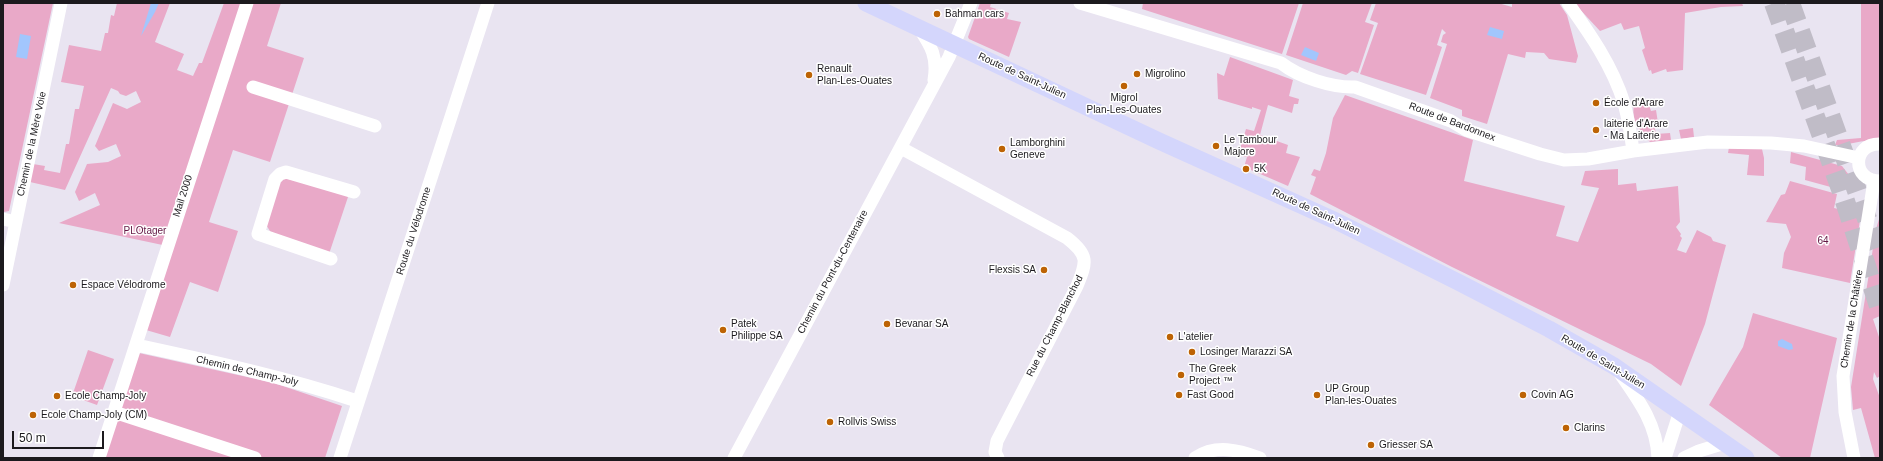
<!DOCTYPE html>
<meta charset="utf-8">
<style>
body{margin:0}
#map{position:relative;width:1883px;height:461px;overflow:hidden;background:#e9e4f1;font-family:Helvetica,sans-serif}
canvas{display:block}
.frame{position:absolute;inset:0;border:4px solid #1c1a1e;pointer-events:none}
.scale{position:absolute;left:12px;top:431px;width:92px;height:18px;box-sizing:border-box;border:2px solid #1c1a1e;border-top:0;padding-left:5px;font-size:12px;line-height:14px;white-space:nowrap;color:#1c1a1e;-webkit-text-stroke:3px #fff;paint-order:stroke}
</style>
<div id="map">
<canvas width="1883" height="461"></canvas>
<div class="frame"></div>
<div class="scale">50 m</div>
</div>
<script>
const context = document.querySelector('canvas').getContext('2d');
context.lineJoin = 'round';
function paint(path, color) {
  context.fillStyle = color;
  context.fill(path, 'evenodd');
}
function stroke(path, color, width, dash) {
  context.strokeStyle = color;
  context.lineWidth = width;
  context.lineCap = dash ? 'butt' : 'round';
  context.setLineDash(dash || []);
  context.stroke(path);
}
function label(font, color, halo, rows, align = 'center') {
  context.font = font + ' Helvetica,sans-serif';
  context.lineWidth = 3;
  context.setLineDash([]);
  context.textBaseline = 'middle';
  context.strokeStyle = halo;
  context.fillStyle = color;
  for (const [text, x, y, turn = 0] of rows) {
    context.save();
    context.translate(x, y);
    context.rotate((+turn || 0) * Math.PI / 180);
    context.textAlign = isNaN(turn) ? turn : align;
    if (halo) context.strokeText(text, 0, 0);
    context.fillText(text, 0, 0);
    context.restore();
  }
}
paint(new Path2D(`
 M 3,3 L 53,3 L 9,211 L 4,212 L 3,211 Z
 M 117,3 L 170,3 L 155,42 L 184,54 L 177,70 L 193,76 L 199,63 L 202,63 L 224,3 L 281,3 L 267,46 L 304,58 L 270,162 L 233,150 L 209,222 L 238,231 L 218,292 L 190,282 L 170,337 L 146,330 L 172,247 L 59,223 L 100,205 L 95,193 L 79,201 L 75,192 L 87,164 L 108,162 L 121,156 L 116,144 L 99,151 L 95,146 L 113,103 L 127,109 L 141,102 L 136,91 L 126,96 L 120,94 L 118,91 L 111,88 L 65,190 L 30,182 L 33,164 L 45,166 L 44,170 L 60,173 L 66,144 L 69,144 L 75,109 L 79,109 L 84,86 L 61,82 L 69,45 L 101,51 L 105,33 L 108,33 L 111,15 L 114,16 Z
 M 980,3 L 991,3 L 990,7 L 1009,13 L 1007,19 L 1021,22 L 1009,57 L 969,39 L 968,37 Z
 M 1143,3 L 1299,3 L 1282,54 L 1142,9 Z
 M 1303,3 L 1372,3 L 1365,22 L 1374,25 L 1358,73 L 1352,71 L 1346,75 L 1286,55 Z
 M 1376,3 L 1498,3 L 1512,7 L 1512,3 L 1559,3 L 1567,15 L 1578,56 L 1576,63 L 1549,59 L 1544,53 L 1526,52 L 1525,58 L 1508,54 L 1487,124 L 1462,116 L 1462,110 L 1430,98 L 1447,44 L 1441,42 L 1443,35 L 1446,33 L 1442,29 L 1437,45 L 1442,47 L 1426,95 L 1360,74 L 1378,23 L 1370,20 Z
 M 1574,3 L 1742,3 L 1743,6 L 1721,7 L 1685,13 L 1683,70 L 1667,72 L 1666,69 L 1652,74 L 1651,70 L 1649,71 L 1642,50 L 1645,48 L 1639,26 L 1624,30 L 1621,23 L 1600,31 Z
 M 1861,3 L 1880,3 L 1880,140 C 1865,139 1850,145 1835,145 L 1837,140 L 1861,138 Z
 M 1230,57 L 1293,80 L 1289,96 L 1299,99 L 1298,104 L 1294,104 L 1292,113 L 1268,105 L 1260,135 L 1288,145 L 1286,153 L 1300,157 L 1288,186 L 1244,167 L 1247,157 L 1238,155 L 1246,129 L 1254,131 L 1261,110 L 1252,107 L 1252,109 L 1218,99 L 1217,73 L 1224,76 Z
 M 1345,95 L 1473,140 L 1464,181 L 1565,206 L 1556,236 L 1578,242 L 1599,188 L 1581,185 L 1585,171 L 1618,169 L 1618,185 L 1636,183 L 1637,191 L 1678,186 L 1680,222 L 1676,227 L 1681,234 L 1680,236 L 1682,238 L 1677,250 L 1686,253 L 1697,230 L 1711,237 L 1713,241 L 1726,245 L 1705,324 L 1681,386 L 1651,364 L 1452,267 L 1310,194 L 1316,177 L 1311,175 L 1314,169 L 1320,171 L 1326,153 L 1333,118 Z
 M 1647,99 L 1651,111 L 1656,110 L 1658,123 L 1654,124 L 1656,134 L 1670,133 L 1671,140 L 1650,142 C 1640,132 1631,120 1634,105 Z
 M 1693,128 L 1694,137 L 1681,139 L 1679,130 Z
 M 1729,147 L 1762,149 L 1764,158 L 1764,176 L 1747,175 L 1749,155 L 1728,153 Z
 M 1791,152 L 1842,166 L 1853,180 L 1841,177 L 1838,189 L 1805,180 L 1806,167 L 1790,163 Z
 M 284,178 L 349,194 L 329,254 L 273,236 L 265,223 L 278,184 Z
 M 1790,181 L 1837,194 L 1834,208 L 1861,214 L 1850,283 L 1782,268 L 1784,253 L 1791,237 L 1786,224 L 1766,222 L 1781,195 L 1785,194 Z
 M 1880,216 L 1880,316 L 1873,319 L 1880,340 L 1880,376 L 1877,378 L 1874,372 L 1873,379 L 1880,398 L 1880,458 L 1875,458 L 1861,408 L 1853,410 L 1851,387 L 1876,229 Z
 M 1753,313 L 1837,338 L 1810,458 L 1782,458 L 1709,405 L 1743,347 Z
 M 88,350 L 114,359 L 97,405 L 72,396 Z
 M 139,353 L 274,383 L 342,406 L 325,458 L 105,458 Z`), '#e9a9c8');
paint(new Path2D(`
 M 151,3 L 159,3 L 155,12 L 141,36 Z
 M 1490,27 L 1504,31 L 1502,39 L 1487,35 Z
 M 20,34 L 31,36 L 27,59 L 16,57 Z
 M 1305,47 L 1319,53 L 1316,61 L 1301,55 Z
 M 1782,339 L 1792,344 L 1793,349 L 1789,350 L 1778,346 L 1778,341 Z`), '#a2c6fd');
stroke(new Path2D(`
 M 1774,3 L 1841,189 L 1880,309
 M 1790,3 L 1880,255`), '#c0bcc7', 20, [20, 10]);
stroke(new Path2D(`
 M 1080,3 L 1281,63 C 1299,77 1332,88 1355,87 L 1451,121 L 1466,130 L 1540,154 L 1564,160 L 1588,159 L 1633,151 L 1708,142 L 1771,143 L 1804,146 L 1859,158
 M 1568,3 C 1590,34 1612,65 1624,103 C 1628,118 1631,135 1633,151
 M 919,28 C 931,46 938,57 934,80
 M 253,87 L 375,126
 M 1880,144 C 1852,143 1851,181 1880,181
 M 901,148 L 1067,238 C 1089,255 1087,262 1077,286 L 997,441 L 995,452 L 998,458
 M 3,219 L 16,222
 M 331,259 L 258,234 L 275,179 L 280,174 L 286,172 L 354,192
 M 3,285 L 61,3
 M 136,345 C 210,361 285,377 357,401
 M 1619,372 C 1638,399 1657,424 1658,458
 M 114,412 L 255,458
 M 99,458 L 247,3
 M 340,458 L 488,3
 M 734,458 L 949,57 L 971,3
 M 1195,458 C 1216,444 1238,450 1260,458
 M 1665,458 L 1680,411
 M 1684,458 L 1699,451 L 1725,443
 M 1854,458 L 1845,412 L 1843,376 L 1874,181`), '#fff', 13);
stroke(new Path2D(`
 M 866,3 L 1159,141 L 1336,221 L 1458,282 L 1549,329 L 1614,366 L 1746,458`), '#d4d6fc', 17);
for (const [x, y, r, color] of [
 [937,14,4,"#bd6304"],
 [1137,74,4,"#bd6304"],
 [809,75,4,"#bd6304"],
 [1124,86,4,"#bd6304"],
 [1596,103,4,"#bd6304"],
 [1596,130,4,"#bd6304"],
 [1216,146,4,"#bd6304"],
 [1002,149,4,"#bd6304"],
 [1246,169,4,"#bd6304"],
 [1044,270,4,"#bd6304"],
 [73,285,4,"#bd6304"],
 [887,324,4,"#bd6304"],
 [723,330,4,"#bd6304"],
 [1170,337,4,"#bd6304"],
 [1192,352,4,"#bd6304"],
 [1181,375,4,"#bd6304"],
 [1179,395,4,"#bd6304"],
 [1317,395,4,"#bd6304"],
 [1523,395,4,"#bd6304"],
 [57,396,4,"#bd6304"],
 [33,415,4,"#bd6304"],
 [830,422,4,"#bd6304"],
 [1566,428,4,"#bd6304"],
 [1371,445,4,"#bd6304"]
]) {
  const dot = new Path2D();
  dot.arc(x, y, r, 0, 2 * Math.PI);
  context.fillStyle = color;
  context.fill(dot);
  stroke(dot, '#fff', 1.5);
}
label('10px', '#1c1a1e', '#fff', [
 ["Bahman cars",945,14],
 ["Renault",817,69],
 ["Plan-Les-Ouates",817,81],
 ["Migrolino",1145,74],
 ["Migrol",1124,98,"center"],
 ["Plan-Les-Ouates",1124,110,"center"],
 ["École d'Arare",1604,103],
 ["laiterie d'Arare",1604,124],
 ["- Ma Laiterie",1604,136],
 ["Le Tambour",1224,140],
 ["Majore",1224,152],
 ["Lamborghini",1010,143],
 ["Geneve",1010,155],
 ["5K",1254,169],
 ["Flexsis SA",1036,270,"right"],
 ["Espace Vélodrome",81,285],
 ["Patek",731,324],
 ["Philippe SA",731,336],
 ["Bevanar SA",895,324],
 ["L'atelier",1178,337],
 ["Losinger Marazzi SA",1200,352],
 ["The Greek",1189,369],
 ["Project ™",1189,381],
 ["UP Group",1325,389],
 ["Plan-les-Ouates",1325,401],
 ["Fast Good",1187,395],
 ["Covin AG",1531,395],
 ["Ecole Champ-Joly",65,396],
 ["Ecole Champ-Joly (CM)",41,415],
 ["Rollvis Swiss",838,422],
 ["Clarins",1574,428],
 ["Griesser SA",1379,445]
], 'left');
label('10px', '#1c1a1e', '#fff', [
 ["Route de Saint-Julien",1022,76,25],
 ["Route de Bardonnex",1452,122,21],
 ["Chemin de la Mère Voie",32,144,-78],
 ["Mail 2000",183,196,-72],
 ["Route de Saint-Julien",1316,212,25],
 ["Route du Vélodrome",414,231,-72],
 ["Chemin du Pont-du-Centenaire",833,272,-62],
 ["Chemin de la Châtière",1852,319,-81],
 ["Rue du Champ-Blanchod",1055,326,-63],
 ["Route de Saint-Julien",1603,362,31],
 ["Chemin de Champ-Joly",247,371,13]
]);
label('10px', '#631744', '#fff', [
 ["PLOtager",145,231],
 ["64",1823,241]
]);
</script>
